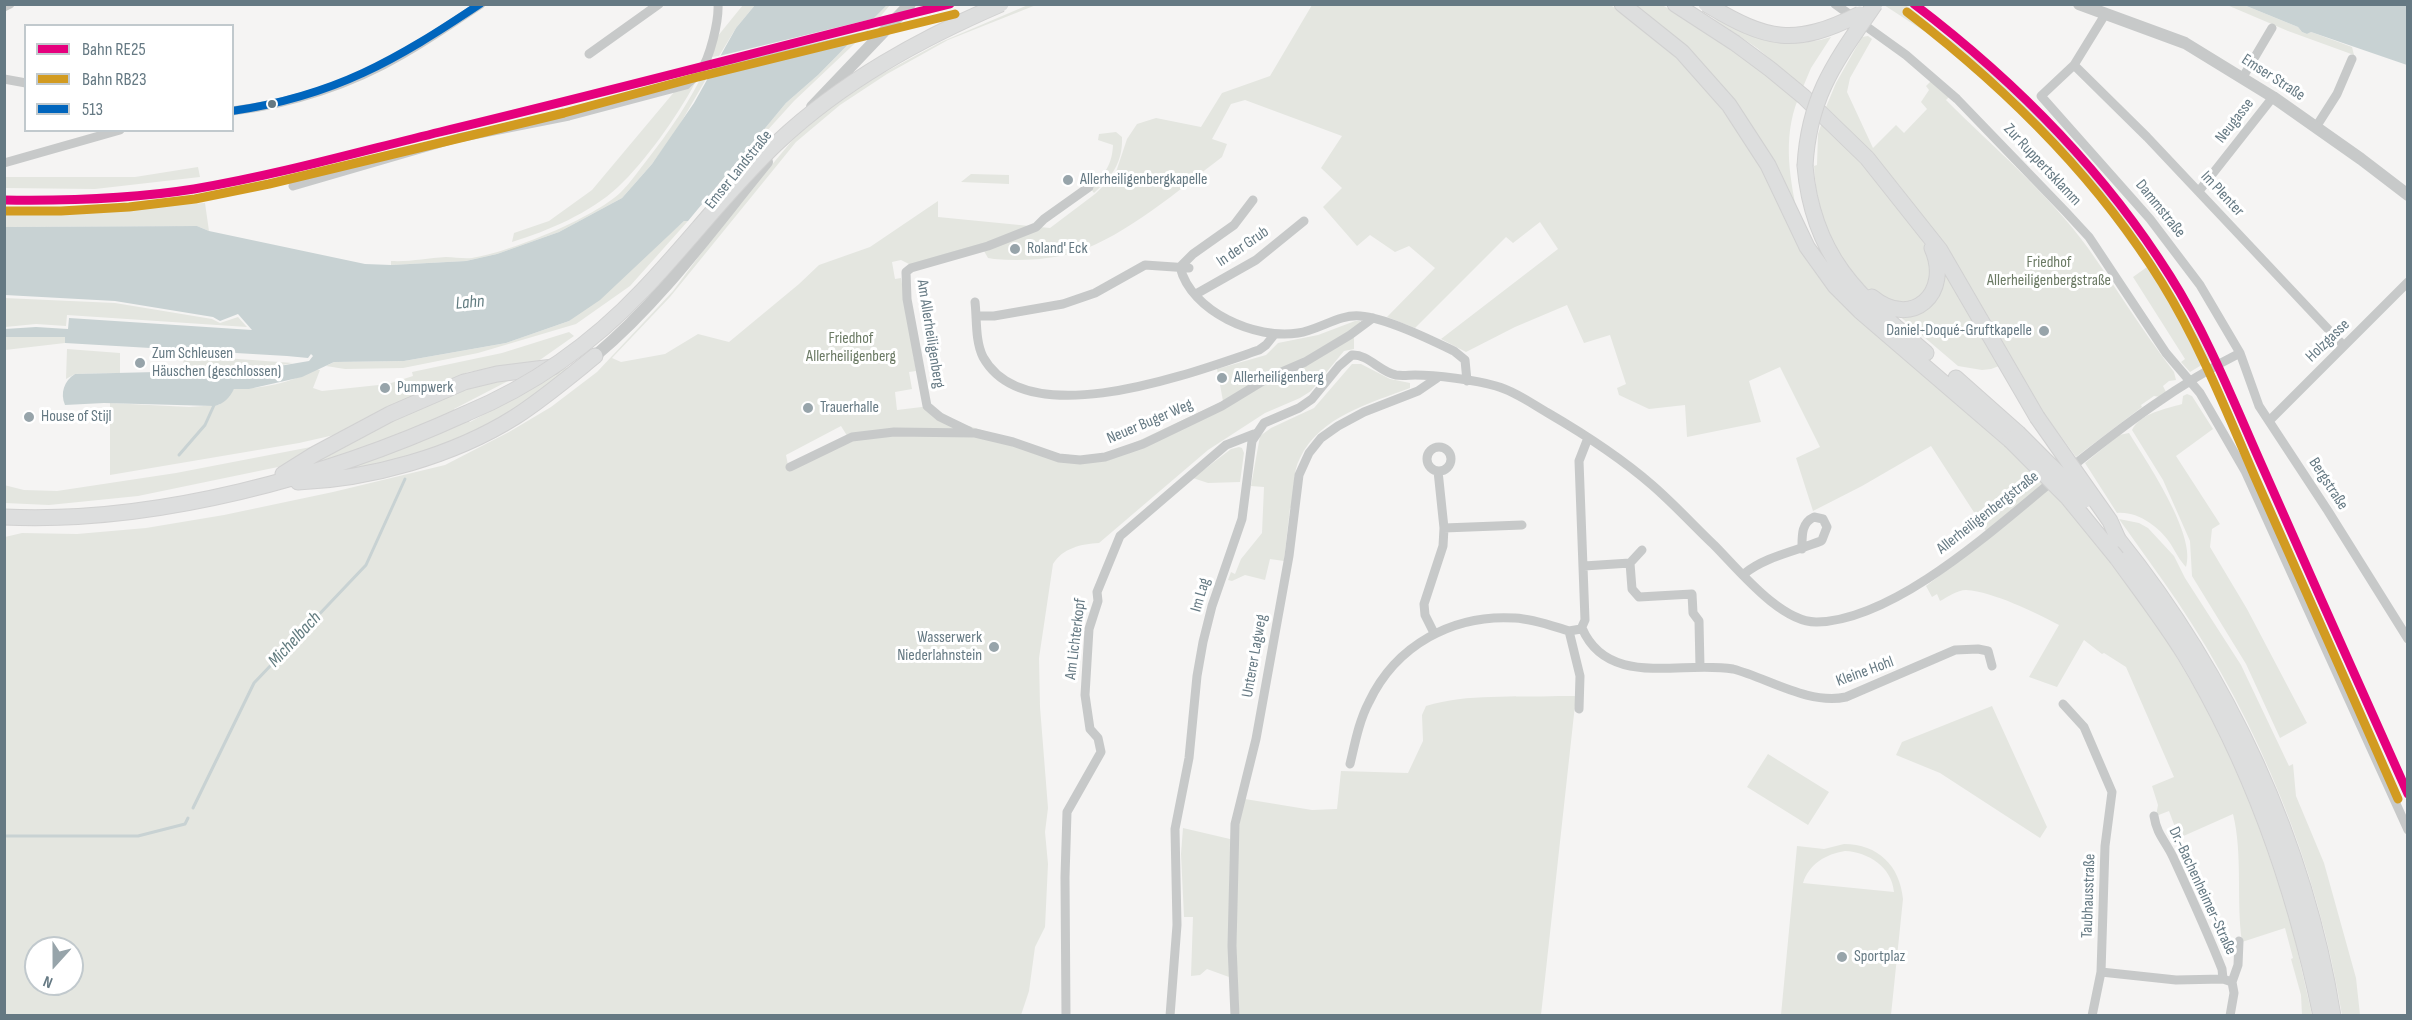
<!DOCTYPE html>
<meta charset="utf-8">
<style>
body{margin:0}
#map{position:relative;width:2412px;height:1020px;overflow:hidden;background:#f5f4f3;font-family:"Sofia Sans Condensed",sans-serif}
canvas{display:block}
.frame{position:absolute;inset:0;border:6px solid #657983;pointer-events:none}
.legend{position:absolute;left:24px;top:24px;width:210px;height:108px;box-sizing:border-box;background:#fff;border:2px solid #c1c9cd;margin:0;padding:8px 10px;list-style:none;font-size:18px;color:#657983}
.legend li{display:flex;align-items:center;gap:12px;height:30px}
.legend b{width:30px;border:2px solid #c1c9cd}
.north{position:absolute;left:24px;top:936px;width:60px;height:60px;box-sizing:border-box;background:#fff;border:2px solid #c1c9cd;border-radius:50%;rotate:201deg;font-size:16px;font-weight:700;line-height:24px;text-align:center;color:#657983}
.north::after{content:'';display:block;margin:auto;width:21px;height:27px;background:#97a4aa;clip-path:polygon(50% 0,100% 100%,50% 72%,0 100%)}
</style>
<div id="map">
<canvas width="2412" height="1020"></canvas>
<div class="frame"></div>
<ul class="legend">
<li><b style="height:8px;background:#e5007d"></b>Bahn RE25</li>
<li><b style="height:8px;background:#d29b21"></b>Bahn RB23</li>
<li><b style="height:8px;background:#0065bd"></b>513</li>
</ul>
<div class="north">N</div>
</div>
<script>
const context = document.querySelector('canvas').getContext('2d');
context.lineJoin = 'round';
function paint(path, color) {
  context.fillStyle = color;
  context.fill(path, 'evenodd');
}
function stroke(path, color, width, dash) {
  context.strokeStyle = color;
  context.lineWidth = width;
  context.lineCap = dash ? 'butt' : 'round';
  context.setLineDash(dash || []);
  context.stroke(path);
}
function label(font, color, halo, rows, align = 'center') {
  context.font = font + ' "Sofia Sans Condensed",sans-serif';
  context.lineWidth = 6;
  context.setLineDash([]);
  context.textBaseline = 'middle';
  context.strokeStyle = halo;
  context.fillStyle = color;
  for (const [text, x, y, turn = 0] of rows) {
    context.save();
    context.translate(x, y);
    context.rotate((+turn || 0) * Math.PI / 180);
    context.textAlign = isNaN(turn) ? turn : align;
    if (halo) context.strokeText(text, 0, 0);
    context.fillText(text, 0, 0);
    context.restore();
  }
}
paint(new Path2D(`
 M 1609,4 C 1683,53 1731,112 1773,190 C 1783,207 1788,227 1797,244 C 1807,263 1820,279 1834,296 L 2043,480 L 2105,555 L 2160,629 L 2214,721 L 2258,818 L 2287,905 L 2312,1015 L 2302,1015 L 2301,995 L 2291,959 L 2293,958 L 2285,928 L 2242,942 C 2236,900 2243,855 2233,814 L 2179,838 L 2169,811 L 2156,816 L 2158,805 L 2152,786 L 2174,777 L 2126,667 L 2104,653 L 2102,654 L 2084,640 L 2057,687 L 2029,677 L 2059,625 C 2034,612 1994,592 1966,590 C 1957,590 1948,597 1940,601 L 1937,594 L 1932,597 L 1926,586 L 1990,537 L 1931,446 L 1862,486 L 1813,511 L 1796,458 L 1820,447 L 1780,367 L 1749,381 L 1761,422 L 1687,437 L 1685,405 L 1649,409 L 1619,395 L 1617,388 L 1626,384 L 1610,335 L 1584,343 L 1567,305 L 1515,327 L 1466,352 L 1441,339 L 1558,249 L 1540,222 L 1513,243 L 1506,237 L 1415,328 L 1387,317 L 1435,268 L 1409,246 L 1395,252 L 1370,235 L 1357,246 L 1323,207 L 1342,188 L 1321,168 L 1342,136 L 1245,100 L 1231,104 L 1212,139 L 1227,144 L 1222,157 C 1180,189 1126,236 1076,252 C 1050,260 1021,261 994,259 L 988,258 L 984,251 L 911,265 L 901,260 L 892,262 L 895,279 L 901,278 L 916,371 L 909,372 L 912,389 L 895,392 L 897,410 L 930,406 L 962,424 L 1060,454 L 1082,456 L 1099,455 L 1121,449 L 1223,401 L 1217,369 L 1266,355 L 1278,343 L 1318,335 L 1355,321 L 1360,321 L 1361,323 L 1351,331 L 1354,338 L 1354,349 L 1344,351 L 1311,391 L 1300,398 L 1265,413 L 1208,450 L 1099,543 C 1081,544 1063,548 1053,564 L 1039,658 L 1040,707 L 1048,808 L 1045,832 L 1048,864 L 1045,927 L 1035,947 L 1029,991 L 1021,1015 L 5,1015 L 5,537 L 22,533 L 77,534 L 146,528 L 224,515 L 333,492 L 445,465 L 509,432 L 551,407 L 597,372 L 673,291 L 726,220 L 795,137 L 832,106 L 876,77 L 941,42 L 1028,5 L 1036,5 L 948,40 L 887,74 L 840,105 L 796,142 L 670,297 L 612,358 L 621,362 L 665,354 L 698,334 L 729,342 L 799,284 L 819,265 L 870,247 L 938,201 L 938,217 L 1050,228 L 1095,194 L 1115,175 L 1127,139 L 1137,124 L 1156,118 L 1201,127 L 1222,93 L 1270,76 L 1312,5 ZM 841,426 L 851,442 L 788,465 L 786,455 ZM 36,948 L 72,948 L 72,984 L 36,984 Z
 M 743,5 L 755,5 L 736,28 L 719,56 L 712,57 L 717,37 Z
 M 887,5 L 890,5 L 870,29 L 794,101 L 716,187 L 786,103 L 818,75 Z
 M 1630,5 L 1662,5 L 1695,23 L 1730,46 L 1798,99 C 1782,139 1790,181 1799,221 L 1759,142 Z
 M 1884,5 C 1889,4 1897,3 1902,4 C 1912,7 1937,30 1947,37 C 2056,118 2151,238 2210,360 L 2190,372 L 2181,362 L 2185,359 L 2133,277 L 2147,267 L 2078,171 L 2045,135 L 1977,71 L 1974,73 L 1933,37 Z
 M 2227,5 L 2244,5 L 2298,27 L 2302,32 L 2307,34 L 2311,32 L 2352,47 L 2354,55 L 2288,31 Z
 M 1714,19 C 1724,20 1735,28 1744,32 C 1772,46 1802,46 1831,37 L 1811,68 L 1803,87 L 1757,48 Z
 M 1868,36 L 1872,39 L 1850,78 L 1847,92 L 1873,148 L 1896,125 L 1904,133 L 1927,109 L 1921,102 L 1929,90 L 1926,86 L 1932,80 L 1950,96 L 1946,100 C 1994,148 2048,193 2088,248 C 2117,289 2143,332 2174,372 L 2176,380 L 2169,381 L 2163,386 L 2166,392 L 2160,397 L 2154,396 L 2141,405 L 2142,407 L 2076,457 L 2043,412 L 1932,231 L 1899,185 L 1826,107 L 1836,83 L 1862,37 Z
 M 713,67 L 676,131 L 652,164 L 622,198 L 559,232 L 497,254 L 466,261 L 391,265 L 391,261 C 410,262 427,258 446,257 C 455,257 463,259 472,258 C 510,252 594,218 621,192 C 631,182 639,170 647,160 C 670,131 689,102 706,68 Z
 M 695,83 C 678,115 645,162 618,187 C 590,213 548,231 512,242 L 514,233 L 549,221 L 592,190 L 675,91 Z
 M 1822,122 L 1854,153 L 1919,235 L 1931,255 L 1931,289 L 1905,306 C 1896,303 1886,301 1878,297 C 1871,293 1863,284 1858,278 C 1829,247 1816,207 1814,166 L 1817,165 L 1818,134 Z
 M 1116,132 L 1122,137 C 1123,162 1112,177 1094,193 L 1090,188 C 1105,174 1112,165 1113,145 L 1098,140 L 1099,134 Z
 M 198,167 L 200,177 L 95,189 L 5,188 L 5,177 L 135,177 Z
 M 971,174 L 1009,175 L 1009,184 L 961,182 Z
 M 205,203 L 209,231 L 197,226 L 5,227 L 4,208 L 49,211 Z
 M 684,221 L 688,221 L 630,286 L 576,324 L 478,353 L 403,368 L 345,369 L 326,366 L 334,362 L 404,361 L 506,343 L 569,321 Z
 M 1945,270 L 1993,354 L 1999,366 L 1991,369 L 1982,370 L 1958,366 L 1897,314 L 1937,297 L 1942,288 Z
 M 4,298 L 115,303 L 212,319 L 220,323 L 238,317 L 247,327 L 67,315 L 66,326 L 36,324 L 5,327 Z
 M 569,332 L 574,336 L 537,362 L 468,372 L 387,409 L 343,433 L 299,443 L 110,475 L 110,403 L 189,407 L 219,405 L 234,389 C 261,389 292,383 315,369 L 320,370 L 313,388 L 322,391 L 388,384 L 413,376 L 412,372 L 502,353 Z
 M 4,337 L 65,337 L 65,343 L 5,350 Z
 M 67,349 L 120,353 L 120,373 L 75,374 L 66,379 Z
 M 184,355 L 293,363 L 232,374 L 182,375 Z
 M 1352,364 L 1361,364 L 1390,379 L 1410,383 L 1410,388 C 1371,403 1320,416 1300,458 C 1292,473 1294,492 1294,508 L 1290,508 L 1284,561 L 1270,559 L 1265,580 L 1245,575 L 1232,581 L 1228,580 L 1231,572 L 1235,574 L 1241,559 L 1262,533 L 1264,487 L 1251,486 L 1260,436 L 1271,428 L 1314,408 Z
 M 578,365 C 558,380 537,399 514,411 C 462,440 390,470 330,472 L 410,446 L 468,420 L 470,422 L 516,397 L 561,369 Z
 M 510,380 L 454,409 L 455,411 L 396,437 L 311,465 L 309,462 C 374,429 437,391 510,380 Z
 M 2187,394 L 2192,396 L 2213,429 L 2176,456 L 2220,524 L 2212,529 L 2210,547 L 2247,609 L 2307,723 L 2280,738 L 2246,664 L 2192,576 L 2190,541 L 2163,480 L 2132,430 C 2140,413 2166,409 2182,404 L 2183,396 Z
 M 2129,433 C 2146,461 2197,535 2186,567 C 2180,561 2175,551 2170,543 C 2159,527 2138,511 2117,513 L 2085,463 L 2119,435 Z
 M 316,446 L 321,447 L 278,467 L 138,496 L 49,505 L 5,503 L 4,485 L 24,490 L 57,491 L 176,473 Z
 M 1239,447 L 1242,448 L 1244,453 L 1240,482 L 1208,483 L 1193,478 L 1231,449 Z
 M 2119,519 L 2139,523 L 2148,528 L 2174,556 L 2185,578 L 2241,665 L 2289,766 L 2293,764 L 2296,796 L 2324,863 L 2356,978 L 2360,1015 L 2342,1015 C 2318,868 2260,725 2177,601 C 2158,573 2138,546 2119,519 Z
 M 1558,696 L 1576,696 L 1541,1015 L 1239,1016 L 1236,948 L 1238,825 L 1245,799 L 1312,810 L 1337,809 L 1341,771 L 1408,773 L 1423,741 L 1422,715 L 1426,706 C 1468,693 1514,698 1558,696 Z
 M 1992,706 L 2047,827 L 2040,838 L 1940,773 L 1896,755 L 1902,742 Z
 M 1768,754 L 1829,792 L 1808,825 L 1747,787 Z
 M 1183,828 L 1230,839 L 1229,977 L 1207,969 L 1200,975 L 1191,976 L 1193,917 L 1184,917 L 1181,854 Z
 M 1844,844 C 1878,844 1900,866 1903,899 L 1891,1015 L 1781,1015 L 1797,846 L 1824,849 ZM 1845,851 C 1868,852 1892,867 1894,892 L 1803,883 C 1809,864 1826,854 1845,851 Z`), '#e4e6e0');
paint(new Path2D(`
 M 755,5 L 887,5 L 818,75 L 786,103 L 688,221 L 684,221 L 600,300 L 569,321 L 506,343 L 404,361 L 334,362 L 302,377 L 249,389 L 234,389 C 230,397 223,405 214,406 L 104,403 L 65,405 C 60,393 64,381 75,374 L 156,372 L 172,375 L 232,374 L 309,361 L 313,356 L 311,354 L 308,358 L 287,356 L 65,343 L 65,337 L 5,337 L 5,329 L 36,327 L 68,329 L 69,318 L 252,330 L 238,314 L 220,321 L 213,317 L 115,301 L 5,295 L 4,227 L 197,226 L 209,231 L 365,264 L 391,265 L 466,261 L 497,254 L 559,232 L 622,198 L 652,164 L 694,103 L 736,28 Z
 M 2244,5 L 2407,5 L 2407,65 L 2311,32 L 2307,34 L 2302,32 L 2298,27 Z`), '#c8d2d3');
paint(new Path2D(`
 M 880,17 L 866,31 L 709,68 L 715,57 Z`), '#f5f4f3');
stroke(new Path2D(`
 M 179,455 L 205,425 L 215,403
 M 193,808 L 254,683 L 366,565 L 405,479
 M 4,836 L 138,836 L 185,824 L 188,818`), '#c8d2d3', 3);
const primary = new Path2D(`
 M 283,474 L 315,454 L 390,414 L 464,382 L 497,374 L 553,367
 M 298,482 C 370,479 453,456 515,417 C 543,399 569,377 595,356
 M 4,517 C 156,524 327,477 465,414`);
const trunk = new Path2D(`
 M 1622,4 L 1682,52 L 1729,105 L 1768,165 L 1807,247 L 1835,286 L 1860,311 L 2010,440
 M 1675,4 L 1735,43 L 1770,69 L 1804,97 L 1867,158 L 1940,250 L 2037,417
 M 1805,166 C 1813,259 1860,297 1926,353
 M 1872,297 C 1912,330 1952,293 1932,248
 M 1956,378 L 2018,433
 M 2118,539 C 2228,676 2305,842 2333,1016
 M 2117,558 C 2140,590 2164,621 2185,655 C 2252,766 2295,889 2321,1016`);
stroke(primary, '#d1d1d1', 17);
stroke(trunk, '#d1d1d1', 17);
stroke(new Path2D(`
 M 1835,4 L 1906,55 L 1957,99 L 2065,211 L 2089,237 L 2166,353 L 2200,393 L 2245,471 L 2408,830
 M 4,7 L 10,4
 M 2106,13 L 2074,65 L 2041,96 L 2150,219 L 2200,285 L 2240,353 L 2259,406 L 2328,511 L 2408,639
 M 589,54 L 659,4
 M 2074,65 L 2147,137 L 2344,346
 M 2243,77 L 2272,28
 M 4,79 L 26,83
 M 232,111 C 291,104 352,84 403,54 C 430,39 455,21 481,4
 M 2316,127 L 2337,94 L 2352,59
 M 4,163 L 120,130
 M 293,186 L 458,138 L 569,116 L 686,85 C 690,81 696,77 700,72 C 710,58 719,21 718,4
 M 2199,191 L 2273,97
 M 1180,267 C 1191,312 1256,340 1298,333 C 1319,330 1339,314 1360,316 C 1386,318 1429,339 1454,351 L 1465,360 L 1467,381
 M 1180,267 L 1193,254 L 1234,225 L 1253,200
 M 1196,294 L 1256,260 L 1304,221
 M 975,302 C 977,319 975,341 983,357 C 1027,436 1194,372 1259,350 L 1266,345 L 1274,335
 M 977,316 L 994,316 L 1063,304 L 1095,293 L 1145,265 L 1189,268
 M 2269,421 L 2408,282
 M 969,431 L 940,417 L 927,406 L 907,299 L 906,272 L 911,268 L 988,246 L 1036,227 L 1044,219 L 1089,187
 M1427 459a12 12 0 1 1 24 0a12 12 0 1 1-24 0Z
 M 790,467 L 852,437 L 894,432 L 975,433 L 1013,442 L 1059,458 L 1080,460 L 1105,457 L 1143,444 L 1222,406 L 1268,378 L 1305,362 L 1350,335 L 1373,318
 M 2069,469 C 2123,426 2178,384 2240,353
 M 1444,528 L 1522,525
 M 1630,563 L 1642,550
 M 1584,566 L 1630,563 L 1632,589 L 1639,597 L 1692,594 L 1693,613 L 1699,621 L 1700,667
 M 1744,574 C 1764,557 1796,551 1821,541 L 1822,540 L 1827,527 L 1823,519 L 1814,517 C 1801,523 1802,536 1802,549
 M 1582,628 C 1608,689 1682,660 1733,669 C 1768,678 1808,705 1846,697 L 1955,650 L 1978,649 L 1988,651 L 1992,666
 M 1434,633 L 1425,615 L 1424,604 L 1443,546 L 1444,528 L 1438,471
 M 2063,704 L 2084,727 L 2112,792 L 2105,846 L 2101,972 L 2176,980 L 2223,979 L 2232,982
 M 1579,709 L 1580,676 L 1569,631 L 1581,629 L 1585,620 L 1579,461 L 1588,438
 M 1350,764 C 1355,743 1359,721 1369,702 C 1396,645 1453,614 1515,618 C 1534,619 1552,626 1569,631
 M 2154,816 C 2157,835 2165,840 2173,857 C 2190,894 2207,931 2222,969 L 2223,979
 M 1066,1016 L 1065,877 L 1067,812 L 1101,752 L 1098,738 L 1090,729 L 1085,695 L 1089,629 L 1098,601 L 1097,592 L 1120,536 L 1226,445 L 1254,434
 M 1170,1016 L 1177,925 L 1175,829 L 1189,758 L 1197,676 L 1203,642 L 1212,606 L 1242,519 L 1252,441 L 1264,423 L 1299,408 L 1312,399 L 1339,366 L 1352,355 C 1368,354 1380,372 1396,375 C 1403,376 1409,375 1415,375 C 1435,375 1476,380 1496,386 C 1514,391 1531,403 1548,413 C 1584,434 1621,458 1652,485 C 1674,504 1694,526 1714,545 C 1738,569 1781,623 1817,622 C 1896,620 1996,527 2055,479
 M 1235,1016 L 1232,946 L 1235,824 L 1256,739 L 1289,556 L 1299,475 L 1309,453 L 1321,438 L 1338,426 L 1364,412 L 1418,391 L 1437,378
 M 2092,1016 L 2101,972
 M 2230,1016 L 2234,993 L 2232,982 L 2238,965 L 2239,941`), '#c7c9c9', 9);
stroke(new Path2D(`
 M 2079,4 L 2185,43 L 2273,97 L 2361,159 L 2408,195
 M 812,107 L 910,4
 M 595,356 C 661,301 712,229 767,162`), '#c7c9c9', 12);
stroke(primary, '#dddede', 15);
stroke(trunk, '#dddede', 15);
const primaryBridge = new Path2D(`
 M 465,414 C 532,386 593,343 643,290 C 689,242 729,188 778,142 C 843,81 920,39 1001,4`);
const trunkBridge = new Path2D(`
 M 1706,4 C 1768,41 1794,47 1860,14
 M 1805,166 C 1809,95 1836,61 1875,4
 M 2037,417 L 2110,521 L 2118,539
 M 2018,433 L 2085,500
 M 2010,440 L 2068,498 L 2117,558`);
stroke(primaryBridge, '#d1d1d1', 17, []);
stroke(trunkBridge, '#d1d1d1', 17, []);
stroke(primaryBridge, '#dddede', 15);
stroke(trunkBridge, '#dddede', 15);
stroke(new Path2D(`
 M 232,111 C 335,96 396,60 480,4`), '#0065bd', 8);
stroke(new Path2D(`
 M 1914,4 C 2014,80 2103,169 2170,276 C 2208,336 2234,403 2263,468 C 2311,577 2359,685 2408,794
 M 4,200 C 68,201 131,199 194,189 C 277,175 358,152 440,132 C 611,91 780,46 950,4`), '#e5007d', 9);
stroke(new Path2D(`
 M 1907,12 C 2006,88 2096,176 2162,283 C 2199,343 2226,410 2254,475 C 2303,583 2350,691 2398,799
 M 4,211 L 61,211 L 129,207 L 195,199 L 269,184 L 564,113 L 690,79 L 955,14`), '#d29b21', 9);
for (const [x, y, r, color] of [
 [272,104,5,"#657983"],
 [1068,180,6,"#97a4aa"],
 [1015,249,6,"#97a4aa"],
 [2044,331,6,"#97a4aa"],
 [140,363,6,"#97a4aa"],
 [1222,378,6,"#97a4aa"],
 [385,388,6,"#97a4aa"],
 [808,408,6,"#97a4aa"],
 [29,417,6,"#97a4aa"],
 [994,647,6,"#97a4aa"],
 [1842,957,6,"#97a4aa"]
]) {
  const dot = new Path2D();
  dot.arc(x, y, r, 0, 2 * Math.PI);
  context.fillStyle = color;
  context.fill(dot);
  stroke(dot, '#fff', 2);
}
label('16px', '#657983', '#fff', [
 ["Emser Straße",2273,78,33],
 ["Neugasse",2235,121,-52],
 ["Zur Ruppertsklamm",2042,165,47],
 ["Emser Landstraße",739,170,-51],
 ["Im Plenter",2222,194,47],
 ["Dammstraße",2160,209,51],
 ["In der Grub",1243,247,-34],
 ["Am Allerheiligenberg",930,334,81],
 ["Holzgasse",2328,341,-44],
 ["Neuer Buger Weg",1150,422,-23],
 ["Bergstraße",2328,484,57],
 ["Allerheiligenbergstraße",1988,513,-38],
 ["Im Lag",1201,595,-74],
 ["Am Lichterkopf",1076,639,-83],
 ["Unterer Lagweg",1255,656,-80],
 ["Kleine Hohl",1865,672,-20],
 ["Dr.-Bachenheimer-Straße",2202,891,65],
 ["Taubhausstraße",2089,896,-88]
]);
label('16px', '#657983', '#fff', [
 ["Allerheiligenbergkapelle",1080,180],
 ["Roland' Eck",1027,249],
 ["Daniel-Doqué-Gruftkapelle",2032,331,"right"],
 ["Zum Schleusen",152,354],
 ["Häuschen (geschlossen)",152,372],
 ["Allerheiligenberg",1234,378],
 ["Pumpwerk",397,388],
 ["Trauerhalle",820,408],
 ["House of Stijl",41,417],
 ["Wasserwerk",982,638,"right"],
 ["Niederlahnstein",982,656,"right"],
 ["Sportplaz",1854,957]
], 'left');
label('16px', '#6b7a64', '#fff', [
 ["Friedhof",2049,263],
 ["Allerheiligenbergstraße",2049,281],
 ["Friedhof",851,339],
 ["Allerheiligenberg",851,357]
]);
label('italic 18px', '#617b7f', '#fff', [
 ["Lahn",470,303,-5],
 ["Michelbach",295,640,-47]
]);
</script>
